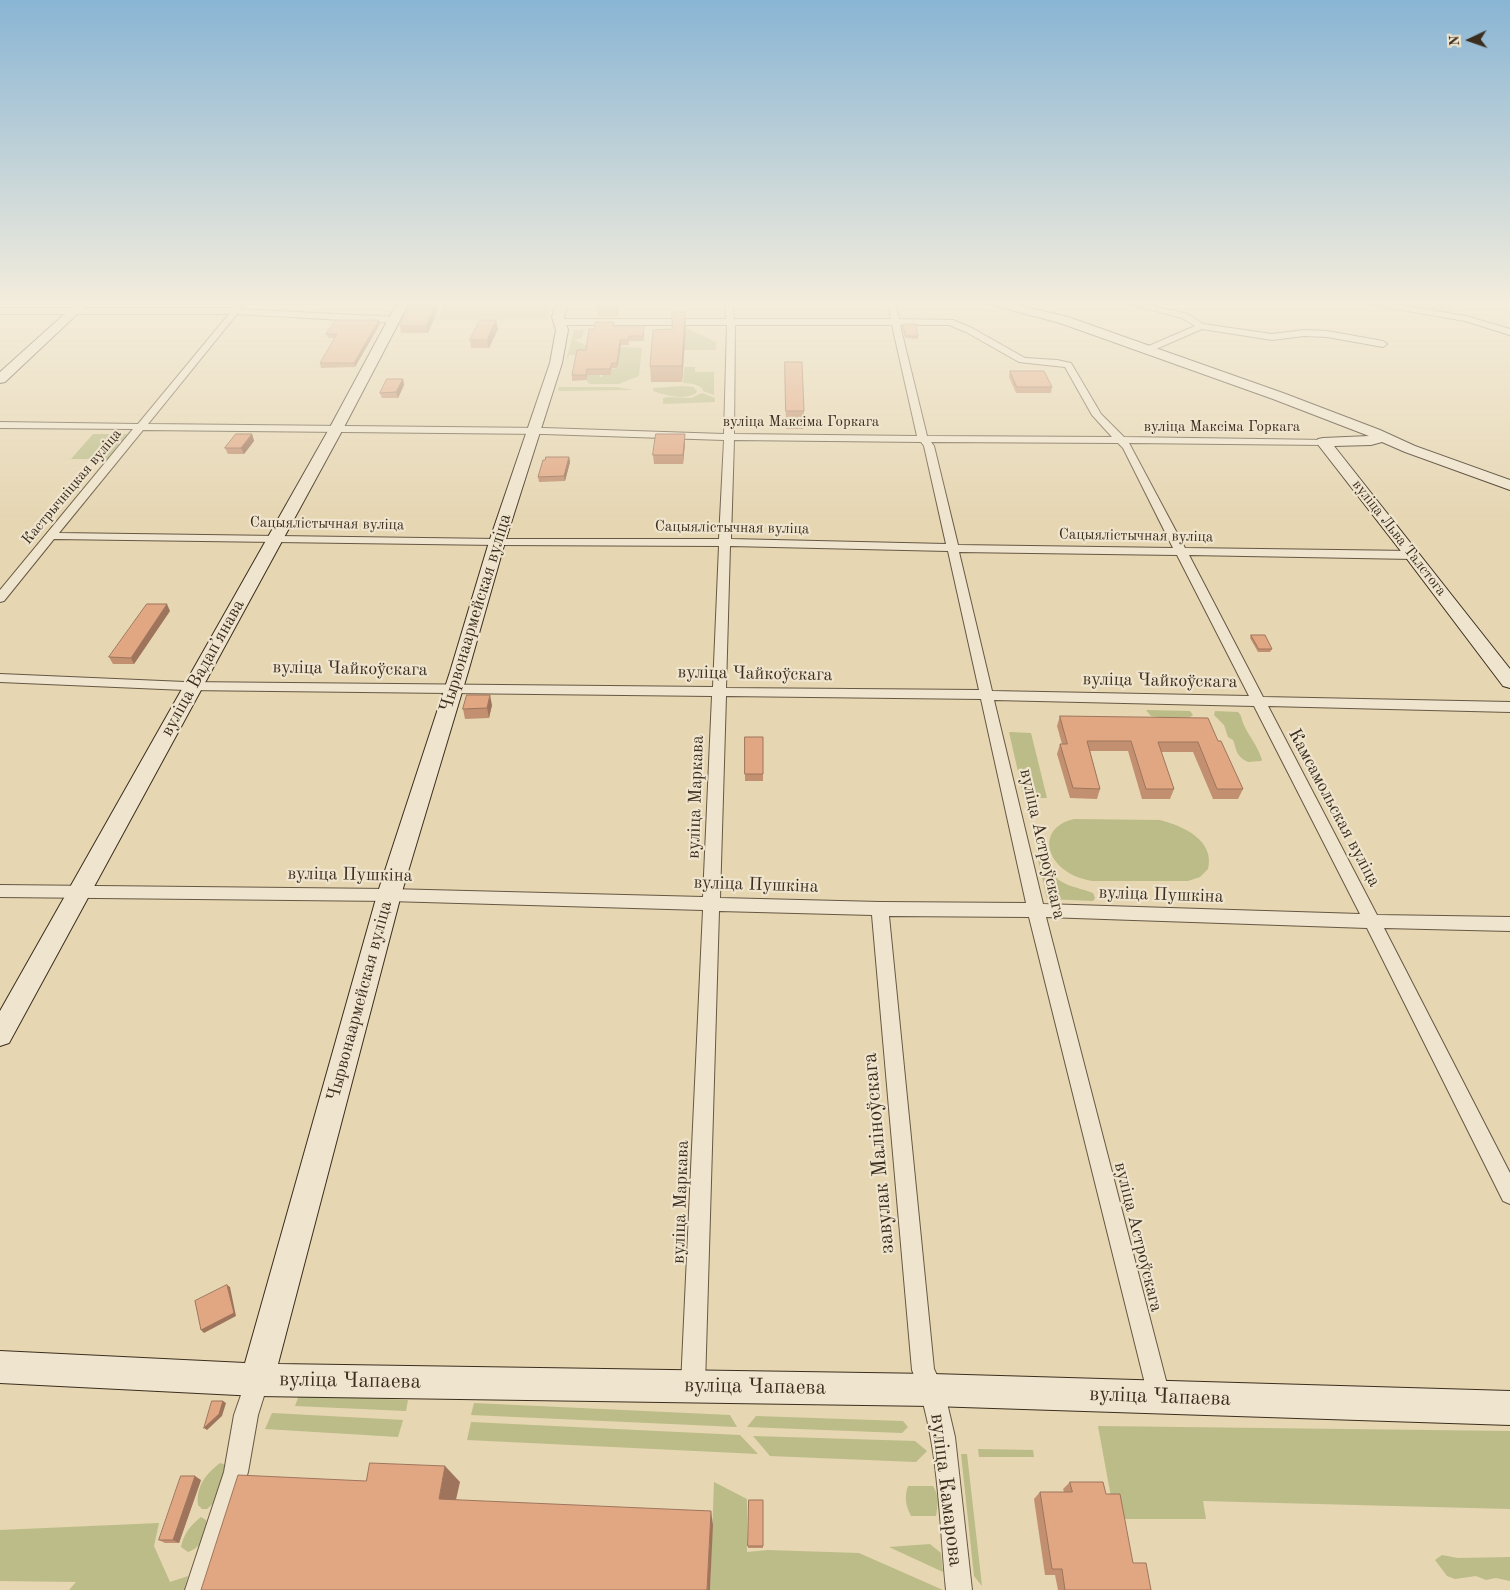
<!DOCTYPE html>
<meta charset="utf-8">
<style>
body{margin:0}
#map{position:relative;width:1510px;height:1590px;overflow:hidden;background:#e6d6b2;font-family:"Old Standard TT",serif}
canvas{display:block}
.north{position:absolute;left:1445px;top:15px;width:50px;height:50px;-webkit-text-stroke:4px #efe4cd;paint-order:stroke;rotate:267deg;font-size:14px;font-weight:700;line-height:20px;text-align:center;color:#3b2e1e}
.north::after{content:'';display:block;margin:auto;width:18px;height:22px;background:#3b2e1e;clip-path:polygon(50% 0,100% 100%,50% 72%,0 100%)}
</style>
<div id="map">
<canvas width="1510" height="1590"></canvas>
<div class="north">N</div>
</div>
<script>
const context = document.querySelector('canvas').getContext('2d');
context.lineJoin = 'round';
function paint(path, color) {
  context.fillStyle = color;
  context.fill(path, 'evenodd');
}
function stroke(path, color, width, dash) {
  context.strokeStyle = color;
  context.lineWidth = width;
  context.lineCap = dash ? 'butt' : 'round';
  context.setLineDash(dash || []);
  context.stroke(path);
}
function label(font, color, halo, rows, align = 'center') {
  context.font = font + ' "Old Standard TT",serif';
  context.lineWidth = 4.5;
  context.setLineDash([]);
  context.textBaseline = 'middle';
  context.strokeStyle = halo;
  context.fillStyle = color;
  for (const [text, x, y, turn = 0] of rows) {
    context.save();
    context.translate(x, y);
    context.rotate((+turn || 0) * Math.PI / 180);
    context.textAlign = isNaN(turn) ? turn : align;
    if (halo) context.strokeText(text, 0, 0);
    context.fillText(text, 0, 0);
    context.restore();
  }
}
paint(new Path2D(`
 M 552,301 L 547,319 L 409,320 L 410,318 L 438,318 L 444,304 L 417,304 L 418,303 Z
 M 1368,301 L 1463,301 L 1450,313 Z
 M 655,329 L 689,329 L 716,342 L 716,350 L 684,350 L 685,341 L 654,341 Z
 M 574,330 L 584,330 L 582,338 L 574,340 L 585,345 L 642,348 L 639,376 L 619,384 L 590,384 L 587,382 L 588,375 L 600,375 L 600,377 L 602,377 L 603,375 L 611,375 L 612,369 L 617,368 L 618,363 L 593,355 L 569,355 L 566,361 Z
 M 684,367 L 695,367 L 695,372 L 714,372 L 714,395 L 703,391 L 702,388 L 694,384 L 683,383 Z
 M 683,386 L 693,387 L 697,391 L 696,393 C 684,401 666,395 653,391 L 653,388 Z
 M 559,387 L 616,387 L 633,390 L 558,391 Z
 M 702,393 L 715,398 L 715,402 L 663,404 L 663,398 L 667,397 L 691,398 Z
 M 93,434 L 130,434 L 109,459 L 71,459 Z
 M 1146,710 L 1190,711 L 1193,715 L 1190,717 L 1165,718 L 1151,716 Z
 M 1215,711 L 1238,712 C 1242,716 1241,718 1243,723 C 1248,735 1258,746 1262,760 L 1261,761 L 1248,762 C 1235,756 1237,749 1233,740 L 1228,737 L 1224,725 L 1214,715 Z
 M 1009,732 L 1031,733 L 1047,798 L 1024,798 Z
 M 1074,819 L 1160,820 C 1183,826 1215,840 1208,869 L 1200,877 L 1188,881 L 1092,881 C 1083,879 1074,877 1066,871 C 1042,854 1043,826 1074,819 Z
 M 1040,849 C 1046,854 1047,864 1051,871 C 1059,886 1078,887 1093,893 L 1095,898 L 1093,901 L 1047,899 L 1037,855 L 1036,850 Z
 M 299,1395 L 408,1400 L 406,1411 L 295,1406 Z
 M 474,1403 L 730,1415 L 737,1427 L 471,1415 Z
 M 272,1413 L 403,1420 L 398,1437 L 265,1429 Z
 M 756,1416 L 903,1421 L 908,1427 L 902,1433 L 747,1427 Z
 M 471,1422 L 740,1435 L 758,1454 L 467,1440 Z
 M 1098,1426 L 1510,1431 L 1510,1509 L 1203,1501 L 1206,1519 L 1115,1519 Z
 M 753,1436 L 915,1441 L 927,1451 L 916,1462 L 770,1456 Z
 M 978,1449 L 1033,1450 L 1034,1457 L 979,1457 Z
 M 961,1454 L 967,1454 L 982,1586 L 974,1576 Z
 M 220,1463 L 229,1466 L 219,1498 L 207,1509 L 202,1509 L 198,1505 C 196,1486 206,1474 220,1463 Z
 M 714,1482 L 747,1499 L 747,1552 L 768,1550 L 859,1553 L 943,1590 L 710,1590 Z
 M 908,1486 L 933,1486 C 939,1495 938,1505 936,1516 L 911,1516 C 906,1506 904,1498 908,1486 Z
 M 201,1517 L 206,1520 C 210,1534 202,1547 188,1552 L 181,1547 C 184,1533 190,1526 201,1517 Z
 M 159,1523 L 154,1546 L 170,1582 L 188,1576 L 184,1590 L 69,1590 L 76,1582 L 0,1581 L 0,1530 Z
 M 930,1544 L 941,1553 L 943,1572 L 889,1547 Z
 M 1442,1555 L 1458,1558 L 1510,1557 L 1510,1581 L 1496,1578 L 1486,1580 L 1476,1576 L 1455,1579 L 1447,1576 L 1435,1560 Z`), '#bbbc88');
const street = new Path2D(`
 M 237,301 L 245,301 L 240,309 L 395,317 L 399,320 L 395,323 L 237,314 L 148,424 L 544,428 L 724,434 L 727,325 L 560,325 L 556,322 L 560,319 L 726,319 L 725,301 L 733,301 L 734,319 L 891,319 L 887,301 L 895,301 L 899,319 L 953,320 L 972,328 L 1025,358 L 1057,360 L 1071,363 L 1101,414 L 1124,437 L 1327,440 L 1327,444 L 1323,445 L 1129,443 L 1185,548 L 1413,551 L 1419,555 L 1413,559 L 1189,555 L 1263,697 L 1510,702 L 1510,712 L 1268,706 L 1377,915 L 1510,917 L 1510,931 L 1384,928 L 1510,1173 L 1510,1204 L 1503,1201 L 1367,928 L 1046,917 L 1170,1396 L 1166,1404 L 1158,1408 L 1150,1404 L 1029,917 L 889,916 L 934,1369 L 944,1390 L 955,1437 L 972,1590 L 946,1590 C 939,1519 939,1436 912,1370 L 872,915 L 719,911 L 705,1385 L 701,1393 L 693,1397 L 685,1393 L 681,1385 L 703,910 L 389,901 L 0,897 L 0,885 L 389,889 L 703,897 L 712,696 L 185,690 L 0,682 L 0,674 L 185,682 L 713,687 L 719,546 L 497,545 L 54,539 L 4,601 L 0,602 L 0,590 L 133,429 L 0,428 L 0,422 L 138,424 L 229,314 L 0,314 L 0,308 L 232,308 ZM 735,325 L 892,325 L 917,436 L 734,434 ZM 900,325 L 949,325 L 966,332 L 1019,362 L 1065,367 L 1092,415 L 1112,437 L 927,436 ZM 143,430 L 544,434 L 724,440 L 719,539 L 497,539 L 59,533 ZM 734,440 L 921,442 L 924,446 L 946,544 L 731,539 ZM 931,442 L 1118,443 L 1123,448 L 1173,548 L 958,545 L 934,446 ZM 730,546 L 948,551 L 979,690 L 726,688 ZM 959,552 L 1177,555 L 1249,696 L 992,691 ZM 726,696 L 981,699 L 1026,903 L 880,902 L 720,898 ZM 994,700 L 1254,706 L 1360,914 L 1043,904 Z
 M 1119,301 L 1131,301 L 1188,314 L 1203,324 L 1272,334 L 1304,330 L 1327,331 L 1383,341 L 1387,344 L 1383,347 L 1327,337 L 1304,336 L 1272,340 L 1202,329 L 1147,353 L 1144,352 L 1144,348 L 1195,326 L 1182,318 Z
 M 1359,301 L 1374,301 L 1466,316 L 1510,329 L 1510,335 L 1465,321 L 1363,303 Z
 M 257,1368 L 265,1372 L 269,1380 L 258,1415 L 248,1472 L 211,1590 L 185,1590 L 224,1472 L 234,1415 L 249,1372 Z`);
const secondary = new Path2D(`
 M 79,301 L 91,301 L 5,382 L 0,383 L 0,372 Z
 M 398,301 L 410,301 L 343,429 L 9,1043 L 0,1046 L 0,1011 L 329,429 Z
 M 557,301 L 569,301 L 564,317 L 568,330 L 562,363 L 505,542 L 468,672 L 401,895 L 278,1364 L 932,1374 L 1510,1391 L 1510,1425 L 932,1406 L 257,1396 L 0,1383 L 0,1351 L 245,1363 L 377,895 L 450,672 L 489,542 L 550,363 L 556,330 L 552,317 Z
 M 983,301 L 1001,301 L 1068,317 L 1283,393 L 1380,430 L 1415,446 L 1510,480 L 1510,490 L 1405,452 L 1382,442 L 1371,445 L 1334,446 L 1510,669 L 1510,688 L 1503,686 L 1407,559 L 1316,442 L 1318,439 L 1323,438 L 1369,436 L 1273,399 L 1060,323 L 985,303 Z`);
stroke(street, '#665843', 2);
stroke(secondary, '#3b2e1e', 2);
paint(street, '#efe4cd');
paint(secondary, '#efe4cd');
paint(new Path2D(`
 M 619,301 L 619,309 L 617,317 L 598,317 L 597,309 Z
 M 439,307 L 428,333 L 401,333 L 400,326 Z
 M 496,320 L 498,329 L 489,348 L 471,348 L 470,340 Z
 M 380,324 L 355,367 L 321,368 L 320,363 L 335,338 L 328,338 L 326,334 Z
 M 903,324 L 918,336 L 918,339 L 905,338 L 902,327 Z
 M 615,326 L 644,326 L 644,341 L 629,341 L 629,345 L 621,345 L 617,368 L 612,368 L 611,375 L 588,375 L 587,380 L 572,381 L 572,375 L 586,350 L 594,329 Z
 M 686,327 L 682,382 L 651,382 L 650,366 L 672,329 Z
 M 785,362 L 804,411 L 804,429 L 786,429 Z
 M 1010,371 L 1052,387 L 1051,393 L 1016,393 L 1009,377 Z
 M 403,379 L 404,385 L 398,398 L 382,398 L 380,393 Z
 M 252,434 L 254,441 L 244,454 L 228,454 L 225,448 Z
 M 685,443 L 683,464 L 654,464 L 653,455 Z
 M 569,457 L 570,462 L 565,481 L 539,482 L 538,477 Z
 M 170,611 L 134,664 L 113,664 L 109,657 Z
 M 1251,635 L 1272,649 L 1270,652 L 1258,652 L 1250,638 Z
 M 492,705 L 489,718 L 465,719 L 463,709 Z
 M 1060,716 L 1218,741 L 1243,789 L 1238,799 L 1213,799 L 1193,752 L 1161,752 L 1174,789 L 1170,799 L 1142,799 L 1128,751 L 1090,751 L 1100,789 L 1097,799 L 1070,798 L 1057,754 L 1060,744 L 1062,744 L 1057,726 Z
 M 745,737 L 763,737 L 763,781 L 745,781 Z
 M 201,1480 L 179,1543 L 165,1543 L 159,1540 Z
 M 1070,1482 L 1106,1494 L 1133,1563 L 1151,1590 L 1058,1590 L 1055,1575 L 1045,1575 L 1034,1499 L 1040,1492 L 1064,1492 L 1063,1489 Z
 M 749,1500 L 763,1500 L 763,1548 L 748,1548 Z`), '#c29071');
paint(new Path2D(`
 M 437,301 L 439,307 L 428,333 L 426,326 Z
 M 619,301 L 619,309 L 617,317 L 616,309 Z
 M 685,312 L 686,327 L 682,382 L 682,366 Z
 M 379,320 L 380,324 L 355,367 L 354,363 Z
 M 496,320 L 498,329 L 489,348 L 487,340 Z
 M 620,340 L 621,345 L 617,368 L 617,363 Z
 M 403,379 L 404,385 L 398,398 L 396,392 Z
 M 252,434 L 254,441 L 244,454 L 241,448 Z
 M 685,434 L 685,443 L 683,464 L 683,455 Z
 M 569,457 L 570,462 L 565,481 L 564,476 Z
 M 167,604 L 170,611 L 134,664 L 131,658 Z
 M 490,695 L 492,705 L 489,718 L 487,708 Z
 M 227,1285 L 230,1287 L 236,1316 L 204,1333 L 201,1330 Z
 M 223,1401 L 226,1403 L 222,1416 L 207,1430 L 204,1428 Z
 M 445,1466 L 460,1482 L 453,1513 L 439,1499 Z
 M 195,1476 L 201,1480 L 179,1543 L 173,1540 Z
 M 711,1511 L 713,1525 L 710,1590 L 707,1590 Z`), '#9e755c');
const building = new Path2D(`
 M 412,301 L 437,301 L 426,326 L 400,326 Z
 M 598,301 L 619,301 L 616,309 L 597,309 Z
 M 672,312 L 685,312 L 682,366 L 650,366 L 653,330 L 672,329 Z
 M 336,320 L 379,320 L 354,363 L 320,363 L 337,334 L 326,334 Z
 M 480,320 L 496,320 L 487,340 L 470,340 Z
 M 596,322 L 614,322 L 613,326 L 644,326 L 643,336 L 629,336 L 628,340 L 620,340 L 617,363 L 612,363 L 610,369 L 587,369 L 586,375 L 572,375 L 577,350 L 586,350 L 589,329 L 594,329 Z
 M 903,324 L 916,324 L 918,336 L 906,336 Z
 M 785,362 L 802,362 L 804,411 L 786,411 Z
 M 1010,371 L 1044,371 L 1052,387 L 1017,387 Z
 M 387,379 L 403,379 L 396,392 L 380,393 Z
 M 236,434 L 252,434 L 241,448 L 225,448 Z
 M 656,434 L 685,434 L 683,455 L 653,455 Z
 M 546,457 L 569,457 L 564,476 L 538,477 L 543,460 L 545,460 Z
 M 147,604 L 167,604 L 131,658 L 109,657 Z
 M 1251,635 L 1265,635 L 1272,649 L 1259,649 Z
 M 467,695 L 490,695 L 487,708 L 463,709 Z
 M 1060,716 L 1208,718 L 1218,741 L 1221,741 L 1243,789 L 1217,789 L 1198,742 L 1158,742 L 1174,789 L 1146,789 L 1131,741 L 1087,741 L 1100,789 L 1073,788 L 1060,744 L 1067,744 Z
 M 745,737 L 763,737 L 763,774 L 745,774 Z
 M 227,1285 L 234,1313 L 201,1330 L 195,1301 Z
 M 212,1401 L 223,1401 L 219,1414 L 204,1428 Z
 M 370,1463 L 445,1466 L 439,1499 L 711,1511 L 707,1590 L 201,1590 L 238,1475 L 366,1481 Z
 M 181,1476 L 195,1476 L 173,1540 L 159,1540 Z
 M 1070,1482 L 1103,1482 L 1106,1494 L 1120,1494 L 1133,1563 L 1146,1563 L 1151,1590 L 1065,1590 L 1062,1569 L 1052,1569 L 1040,1492 L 1072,1492 Z
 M 749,1500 L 763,1500 L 763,1546 L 748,1546 Z`);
paint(building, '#e1a783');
stroke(building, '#9e755c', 1);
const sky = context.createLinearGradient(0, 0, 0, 523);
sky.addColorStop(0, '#89b5d4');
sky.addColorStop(0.58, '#f4eddc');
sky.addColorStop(1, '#f4eddc00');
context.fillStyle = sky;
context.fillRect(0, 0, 1510, 523);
label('15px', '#3b2e1e', '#efe4cd', [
 ["вуліца Максіма Горкага",801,422],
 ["вуліца Максіма Горкага",1222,427],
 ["Кастрычніцкая вуліца",72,487,-50],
 ["Сацыялістычная вуліца",327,524,1],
 ["Сацыялістычная вуліца",732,528,1],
 ["Сацыялістычная вуліца",1136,536,1],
 ["вуліца Льва Талстога",1399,538,52]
]);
label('18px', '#3b2e1e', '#efe4cd', [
 ["Чырвонаармейская вуліца",476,613,-73],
 ["вуліца Вадапʼянава",203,668,-61],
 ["вуліца Чайкоўскага",350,669,1],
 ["вуліца Чайкоўскага",755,674,1],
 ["вуліца Чайкоўскага",1160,681,1],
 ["вуліца Маркава",696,797,-88],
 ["Камсамольская вуліца",1334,808,62],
 ["вуліца Астроўскага",1042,844,77],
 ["вуліца Пушкіна",350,875,1],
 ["вуліца Пушкіна",756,885,2],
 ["вуліца Пушкіна",1161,895,2],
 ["Чырвонаармейская вуліца",360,1001,-75],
 ["вуліца Маркава",681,1202,-88],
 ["вуліца Астроўскага",1138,1237,76]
]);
label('21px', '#3b2e1e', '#efe4cd', [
 ["завулак Маліноўскага",879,1153,-95],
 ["вуліца Чапаева",350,1381,1],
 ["вуліца Чапаева",755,1387,1],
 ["вуліца Чапаева",1160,1397,2],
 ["вуліца Камарова",946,1490,83]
]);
</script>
